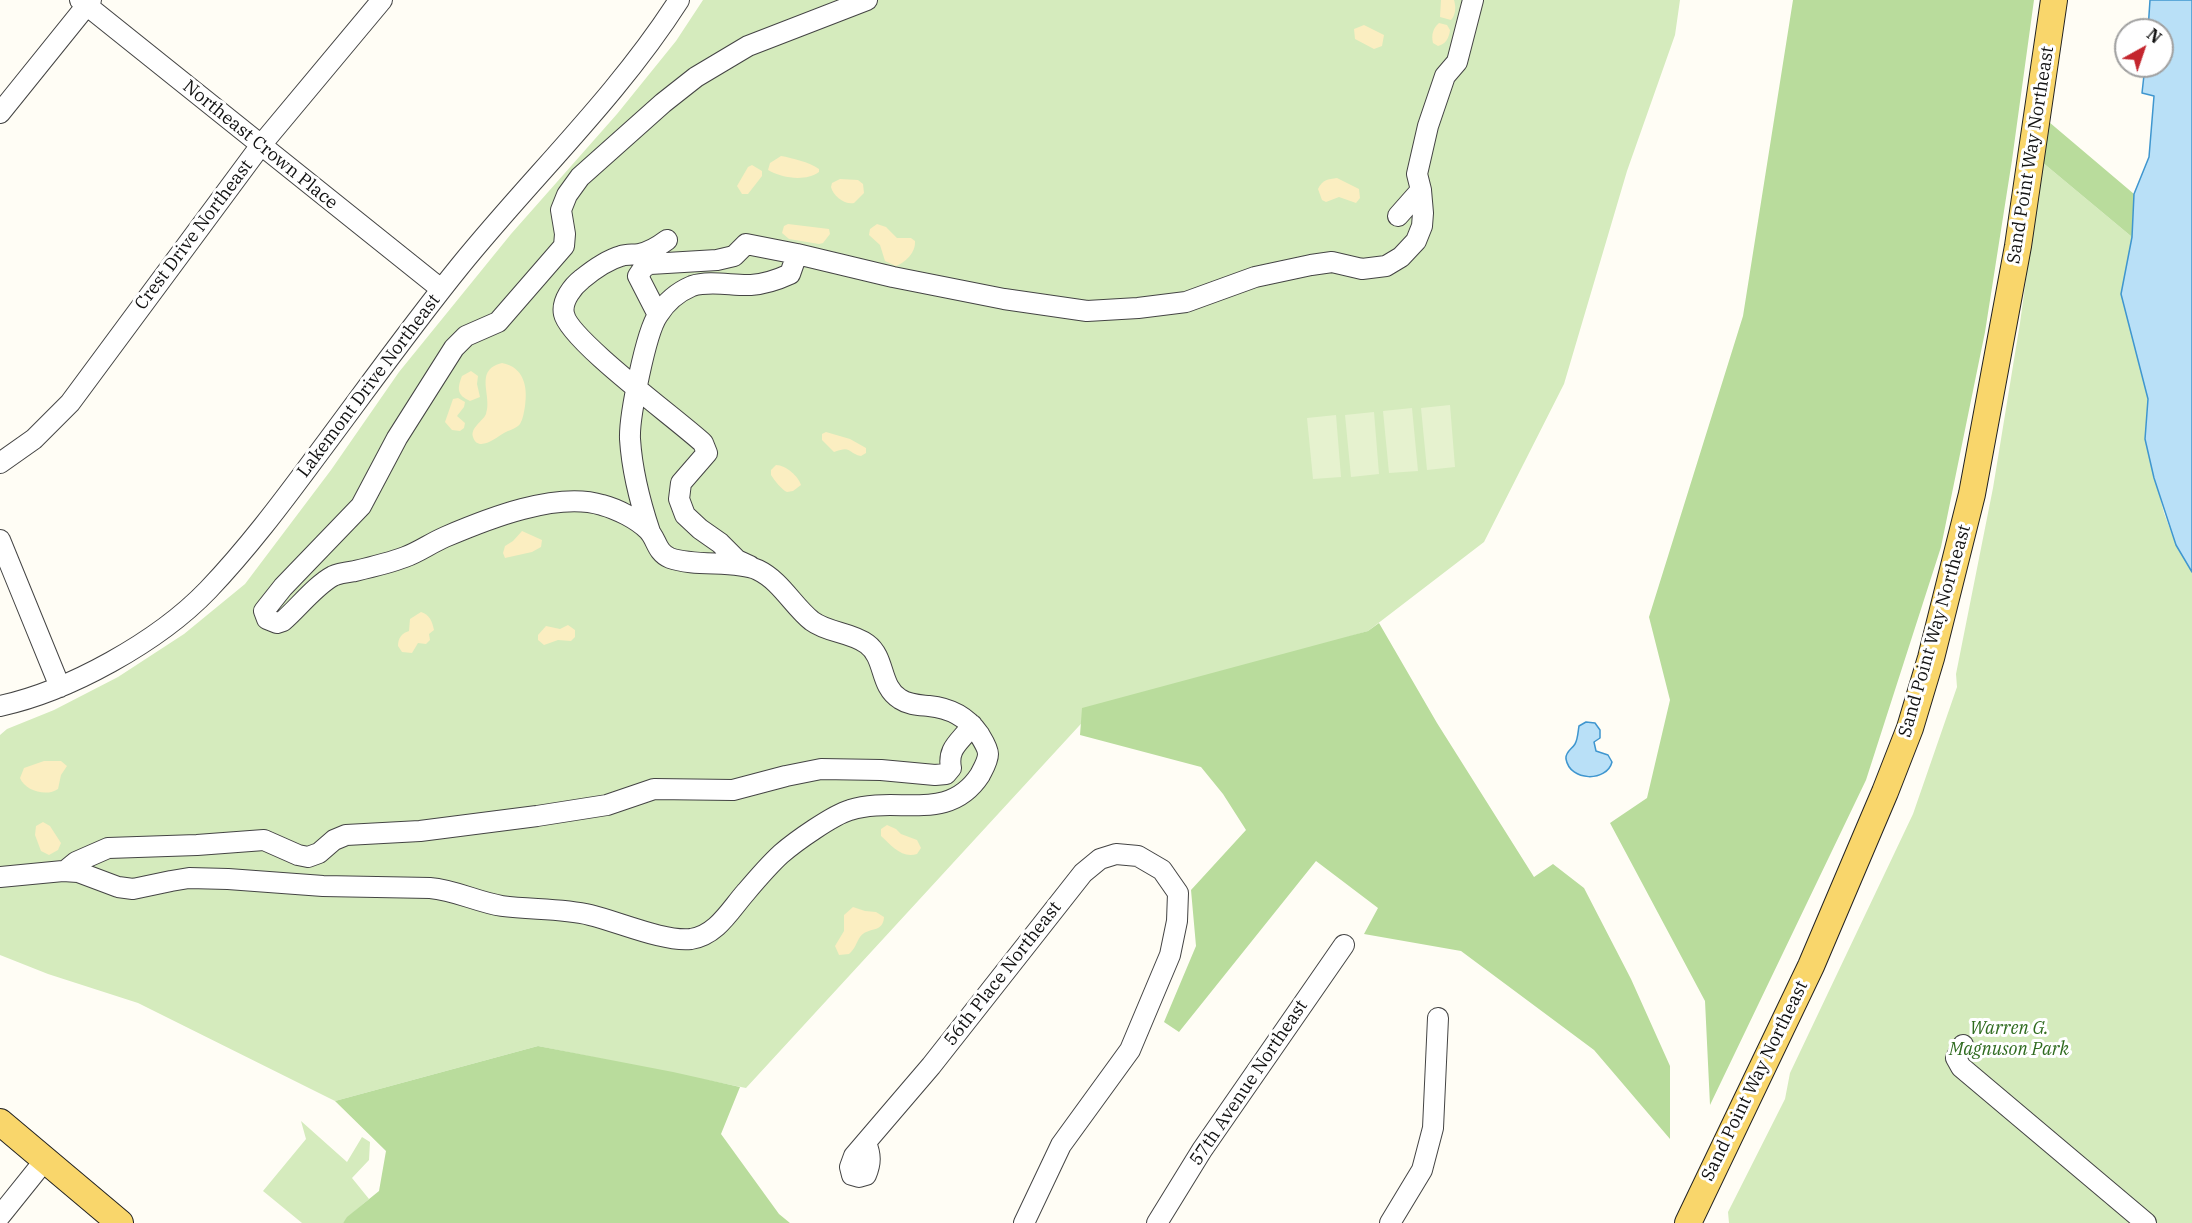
<!DOCTYPE html>
<style>
body{margin:0}
#map{position:relative;width:2192px;height:1223px;overflow:hidden;background:#fffdf5;font-family:"IBM Plex Serif",serif}
canvas{display:block}
.north{position:absolute;left:2114px;top:18px;width:60px;height:60px;box-sizing:border-box;background:#fff;border:2px solid #a0a0a0;border-radius:50%;rotate:40deg;font-size:16px;font-weight:700;line-height:24px;text-align:center;color:#111}
.north::after{content:'';display:block;margin:auto;width:21px;height:27px;background:#c4262e;clip-path:polygon(50% 0,100% 100%,50% 72%,0 100%)}
</style>
<div id="map">
<canvas width="2192" height="1223"></canvas>
<div class="north">N</div>
</div>
<script>
const context = document.querySelector('canvas').getContext('2d');
context.lineJoin = 'round';
function paint(path, color) {
  context.fillStyle = color;
  context.fill(path, 'evenodd');
}
function stroke(path, color, width, dash) {
  context.strokeStyle = color;
  context.lineWidth = width;
  context.lineCap = dash ? 'butt' : 'round';
  context.setLineDash(dash || []);
  context.stroke(path);
}
function label(font, color, halo, rows, align = 'center') {
  context.font = font + ' "IBM Plex Serif",serif';
  context.lineWidth = 6;
  context.setLineDash([]);
  context.textBaseline = 'middle';
  context.strokeStyle = halo;
  context.fillStyle = color;
  for (const [text, x, y, turn = 0] of rows) {
    context.save();
    context.translate(x, y);
    context.rotate((+turn || 0) * Math.PI / 180);
    context.textAlign = isNaN(turn) ? turn : align;
    if (halo) context.strokeText(text, 0, 0);
    context.fillText(text, 0, 0);
    context.restore();
  }
}
paint(new Path2D(`
 M 703,0 L 1680,0 L 1675,35 L 1627,171 L 1564,384 L 1484,542 L 1368,631 L 1090,714 L 746,1088 L 538,1046 L 335,1101 L 138,1003 L 48,974 L 0,955 L 0,735 L 7,729 L 54,710 L 118,677 L 184,634 L 245,584 L 331,470 L 399,372 L 511,234 L 617,114 L 676,41 Z
 M 2042,162 L 2132,237 L 2121,294 L 2148,399 L 2145,439 L 2164,513 L 2176,545 L 2192,572 L 2192,1223 L 1729,1223 L 1728,1212 L 1785,1099 L 1790,1073 L 1913,814 L 1957,687 L 1956,674 L 1993,488 L 2020,323 Z
 M 301,1121 L 347,1162 L 362,1137 L 370,1142 L 369,1160 L 352,1178 L 369,1199 L 348,1217 L 343,1223 L 302,1223 L 263,1191 L 306,1139 Z`), '#d5ebbd');
paint(new Path2D(`
 M 1793,0 L 2034,0 L 2012,160 L 1985,332 L 1941,547 L 1866,780 L 1710,1105 L 1705,1001 L 1610,823 L 1647,798 L 1670,700 L 1649,617 L 1743,316 Z
 M 2049,122 L 2134,194 L 2132,237 L 2042,162 Z
 M 1379,623 L 1437,723 L 1534,877 L 1553,864 L 1584,888 L 1631,979 L 1670,1066 L 1670,1139 L 1594,1050 L 1461,951 L 1364,934 L 1378,908 L 1316,861 L 1179,1032 L 1164,1022 L 1196,946 L 1191,890 L 1246,830 L 1223,794 L 1201,767 L 1080,735 L 1082,708 L 1368,631 Z
 M 538,1046 L 673,1072 L 740,1087 L 721,1134 L 779,1214 L 790,1223 L 343,1223 L 347,1217 L 379,1191 L 386,1151 L 335,1101 Z`), '#b9dc9c');
paint(new Path2D(`
 M 1441,0 L 1454,0 C 1456,6 1456,15 1451,20 L 1440,17 Z
 M 1439,23 L 1447,25 L 1450,30 C 1449,38 1446,44 1438,46 L 1433,43 C 1431,35 1433,28 1439,23 Z
 M 1364,25 L 1384,35 L 1382,46 L 1374,49 L 1355,39 L 1354,29 Z
 M 781,156 C 792,158 809,162 819,169 L 819,172 C 805,182 782,178 768,170 L 770,163 Z
 M 752,165 L 762,171 L 762,176 L 748,194 L 742,194 L 737,186 L 748,167 Z
 M 1337,178 L 1359,189 L 1360,198 L 1356,203 L 1339,197 L 1326,202 L 1322,200 L 1318,189 C 1322,180 1328,179 1337,178 Z
 M 840,179 L 858,180 L 863,184 L 864,193 L 854,203 C 845,205 833,196 831,187 L 832,183 Z
 M 788,224 L 829,229 L 830,234 L 823,243 L 819,244 L 789,239 L 782,233 L 784,226 Z
 M 877,224 L 886,227 L 897,238 L 911,238 L 915,241 C 916,252 906,262 896,266 L 885,261 L 880,245 L 869,235 L 870,229 Z
 M 502,363 C 524,367 528,387 525,406 C 524,412 523,419 520,424 C 516,429 509,430 504,433 C 497,437 478,453 473,437 C 470,428 483,421 486,414 C 493,396 473,370 502,363 Z
 M 471,371 L 478,376 L 477,384 L 480,397 L 470,401 C 457,395 457,389 462,376 Z
 M 458,398 L 465,402 L 464,407 L 457,416 L 465,423 L 464,428 L 460,431 L 452,430 L 445,422 L 453,399 Z
 M 826,432 L 850,439 L 866,448 L 866,453 L 861,456 C 847,453 852,445 834,452 L 822,440 L 822,434 Z
 M 776,465 C 786,465 799,477 801,485 L 793,491 L 787,492 C 782,490 774,480 771,475 L 771,470 Z
 M 522,531 L 542,540 L 541,547 L 532,552 L 505,558 L 503,553 L 505,546 L 513,541 Z
 M 421,612 C 430,615 432,621 434,630 L 429,634 L 430,640 L 426,644 L 418,643 L 412,653 L 402,652 L 398,646 C 398,638 402,633 409,631 L 410,619 Z
 M 568,625 L 575,630 L 575,637 L 571,641 L 558,640 L 544,645 L 538,640 L 538,635 L 546,626 L 560,629 Z
 M 44,761 L 61,761 L 67,766 L 61,775 L 58,789 C 47,797 25,791 20,778 L 24,768 Z
 M 43,822 L 50,826 L 61,843 L 58,850 L 49,855 L 41,851 L 35,835 L 36,826 Z
 M 887,825 L 896,829 L 901,834 L 917,840 L 921,848 L 917,854 C 902,859 891,845 881,836 L 881,829 Z
 M 853,907 L 865,911 L 876,912 L 884,917 C 883,934 868,926 860,937 C 856,943 855,949 849,954 L 839,955 L 835,946 L 844,931 L 844,915 Z`), '#fbeec1');
paint(new Path2D(`
 M 1450,405 L 1455,467 L 1427,470 L 1421,408 Z
 M 1412,408 L 1418,471 L 1389,473 L 1383,411 Z
 M 1374,412 L 1379,474 L 1351,477 L 1345,415 Z
 M 1336,415 L 1341,477 L 1313,479 L 1307,418 Z`), '#e6f2cf');
const water = new Path2D(`
 M 2150,0 L 2192,0 L 2192,572 L 2176,545 L 2154,478 L 2145,439 L 2148,399 L 2121,294 L 2132,237 L 2134,194 L 2149,157 L 2154,96 L 2142,93 L 2145,66 L 2162,66 L 2162,30 L 2148,30 Z
 M 1586,722 L 1595,723 L 1600,730 L 1600,738 L 1594,742 L 1596,751 L 1608,755 L 1612,762 C 1607,782 1570,782 1566,759 C 1565,752 1572,749 1575,744 C 1578,739 1578,731 1579,726 Z`);
paint(water, '#b9e0f7');
stroke(water, '#3f96cf', 1.5);
const minor = new Path2D(`
 M 80,0 L 441,289
 M 0,113 L 91,0
 M 1398,216 L 1421,190 L 1417,174 L 1428,126 L 1445,76 L 1457,62 L 1473,0
 M 667,240 C 659,246 650,252 639,254 C 633,255 627,254 621,256 C 607,260 593,270 582,279 C 573,286 561,301 564,314 C 569,340 677,419 703,443 L 707,453 L 681,483 L 679,499 L 685,515 L 700,529 L 720,543 L 737,560 L 750,566
 M 658,315 L 638,276 L 644,267 L 650,264 L 717,260 L 734,256 L 746,244 L 797,254
 M 0,463 L 34,439 L 70,403 L 261,145 L 382,0
 M 650,532 C 640,502 632,471 630,439 C 629,417 646,332 658,315 C 666,302 678,292 692,286 C 710,280 733,286 751,285 C 766,284 777,280 790,274 L 797,254 L 893,277 L 1004,299 L 1087,311 L 1138,308 L 1186,302 L 1255,277 L 1311,265 L 1332,262 L 1362,269 L 1386,266 L 1401,257 L 1416,241 L 1422,226 L 1423,213 L 1421,190
 M 0,540 L 60,687
 M 0,706 C 69,691 158,642 208,590 C 247,549 281,504 315,458 C 363,394 409,329 460,266 C 532,177 617,97 679,0
 M 65,871 L 76,862 L 108,848 L 197,845 L 264,840 L 298,855 L 308,857 L 319,853 L 334,840 L 346,835 L 420,831 L 537,816 L 607,805 L 654,789 L 733,790 L 786,776 L 821,769 L 881,770 L 935,775 L 946,774 L 951,768 C 947,747 961,742 972,725
 M 0,877 L 63,871 L 78,872 L 118,887 L 133,889 L 171,881 L 189,878 L 228,879 L 323,886 L 430,888 C 455,890 477,902 502,906 C 531,910 562,908 590,915 C 619,922 664,942 691,939 C 717,935 730,910 746,892 C 757,879 769,865 781,854 C 796,841 833,815 850,810 C 897,795 948,824 980,775 C 983,769 988,761 988,754 C 988,748 982,739 979,734 C 967,717 950,708 929,706 C 919,705 909,705 900,699 C 879,686 886,658 867,644 C 851,632 828,633 812,621 C 793,606 781,581 758,570 C 738,560 695,567 670,558 C 656,552 657,539 648,530 C 637,519 617,509 602,505 C 557,491 487,519 445,537 C 431,543 419,552 405,557 C 389,563 372,567 355,571 C 348,572 339,573 333,576 C 316,585 298,608 283,621 L 277,623 L 267,619 L 264,611 L 283,587 L 361,506 L 397,438 L 454,348 L 466,336 L 498,322 L 564,246 L 565,234 L 561,210 L 567,195 L 580,177 L 663,103 L 696,77 L 748,46 L 867,0
 M 1963,1045 L 1956,1058 L 1961,1067 L 2146,1223
 M 866,1143 C 871,1155 871,1163 866,1175 L 859,1177 L 852,1175 L 850,1167 L 854,1156 L 931,1066 L 1083,873 L 1100,859 L 1116,854 L 1138,856 L 1162,870 L 1178,893 L 1177,921 L 1170,955 L 1130,1050 L 1061,1145 L 1024,1223
 M 0,1216 L 45,1160
 M 1157,1223 L 1202,1150 L 1344,945
 M 1390,1223 L 1422,1170 L 1433,1128 L 1438,1018`);
const major = new Path2D(`
 M 0,1122 L 120,1223
 M 1688,1223 L 1811,966 L 1885,792 L 1910,728 L 1931,658 L 1972,494 L 2018,246 L 2054,0`);
stroke(minor, '#444', 22);
stroke(major, '#222', 28);
stroke(minor, '#fff', 20);
stroke(major, '#f9d66b', 26);
label('18px', '#111', '#fff', [
 ["Northeast Crown Place",260,145,39],
 ["Sand Point Way Northeast",2031,155,-81],
 ["Crest Drive Northeast",194,235,-53],
 ["Lakemont Drive Northeast",369,386,-53],
 ["Sand Point Way Northeast",1935,631,-74],
 ["56th Place Northeast",1003,974,-52],
 ["Sand Point Way Northeast",1755,1081,-64],
 ["57th Avenue Northeast",1249,1083,-56]
]);
label('italic 18px', '#2f6b1f', '#fff', [
 ["Warren G.",2009,1029],
 ["Magnuson Park",2009,1050]
]);
</script>
